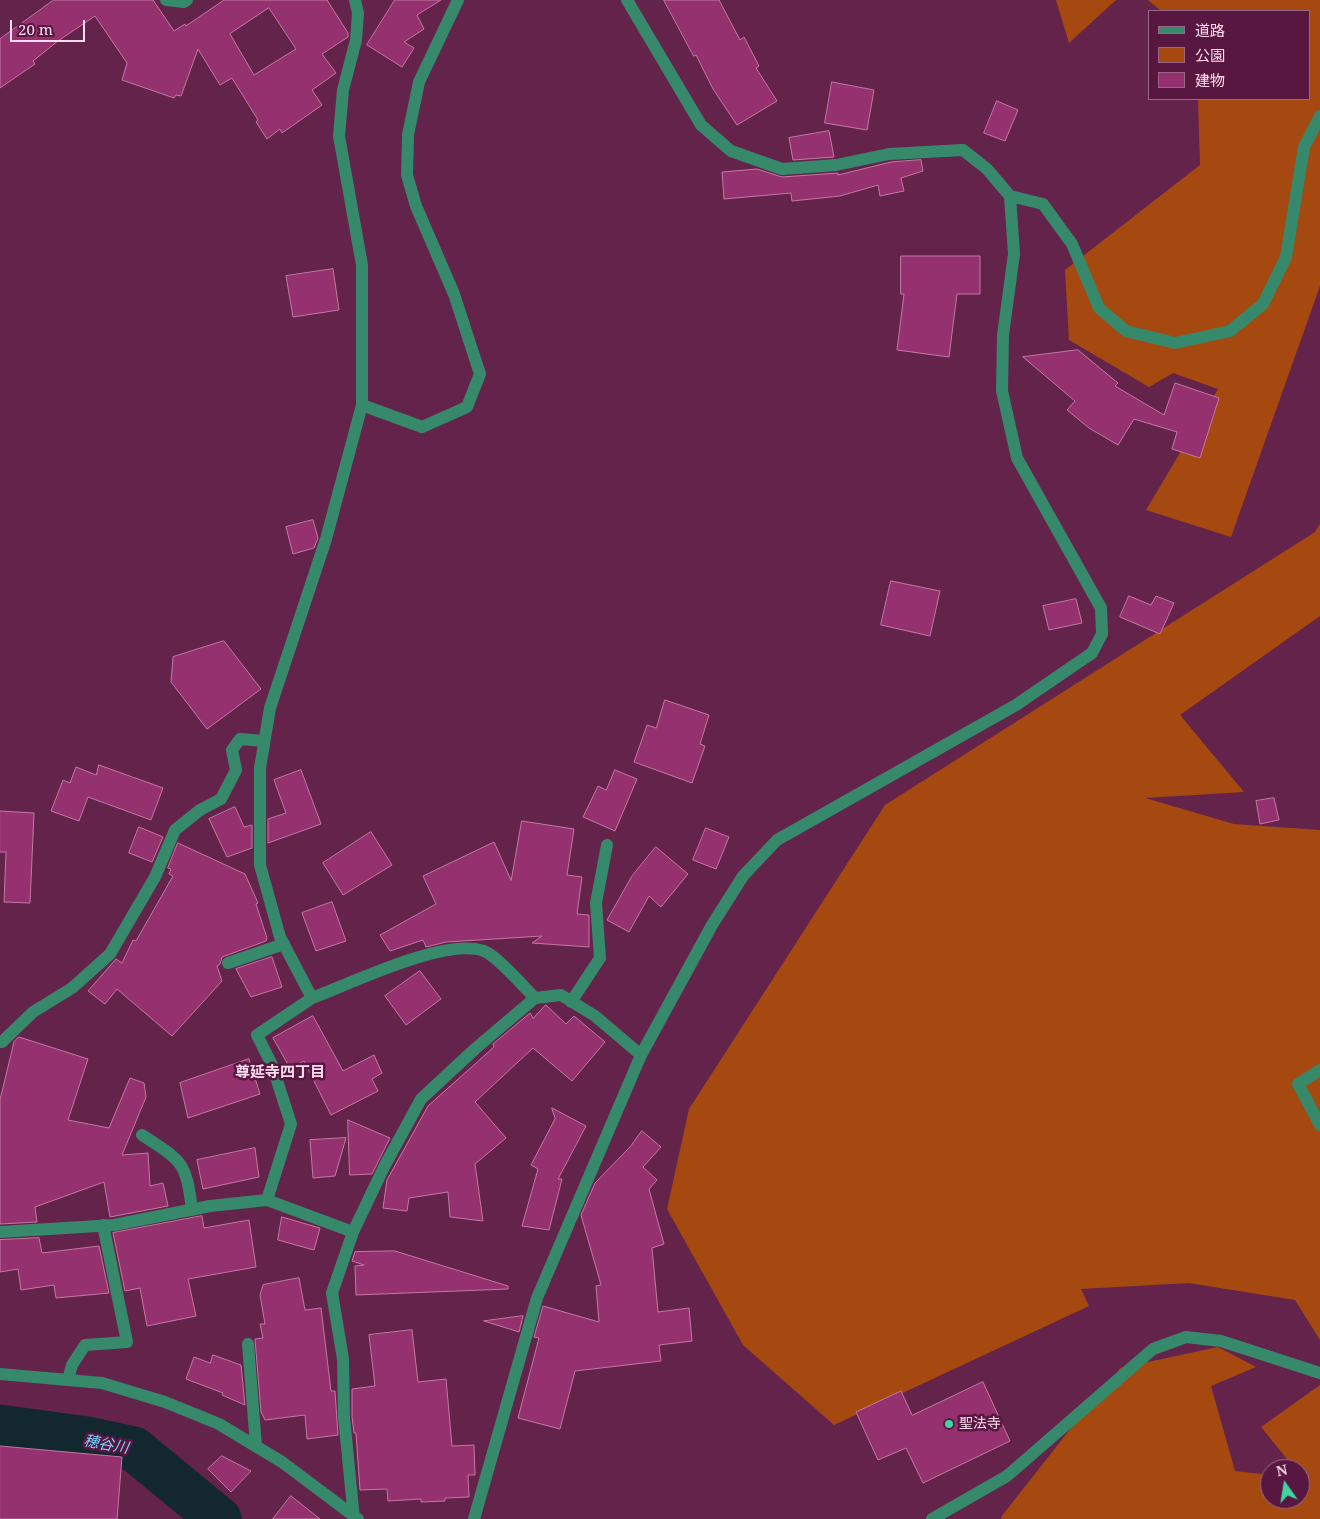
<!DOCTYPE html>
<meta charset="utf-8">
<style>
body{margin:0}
#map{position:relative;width:1320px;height:1519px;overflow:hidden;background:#64234a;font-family:"Noto Serif","Noto Sans JP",serif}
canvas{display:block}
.legend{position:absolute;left:1148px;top:10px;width:162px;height:90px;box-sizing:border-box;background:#571740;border:1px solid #9a6686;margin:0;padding:6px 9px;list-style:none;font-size:15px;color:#feddee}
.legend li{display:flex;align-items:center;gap:10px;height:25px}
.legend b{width:25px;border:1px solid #9a6686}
.north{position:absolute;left:1260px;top:1459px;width:50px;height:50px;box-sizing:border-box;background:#571740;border:1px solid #9a6686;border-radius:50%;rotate:347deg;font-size:14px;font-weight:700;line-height:20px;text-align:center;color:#feddee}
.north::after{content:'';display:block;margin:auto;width:18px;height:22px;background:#40d4a2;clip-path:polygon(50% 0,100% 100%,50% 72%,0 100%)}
.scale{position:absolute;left:10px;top:20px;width:75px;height:22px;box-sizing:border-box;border:2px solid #feddee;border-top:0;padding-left:6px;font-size:15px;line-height:18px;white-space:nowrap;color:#feddee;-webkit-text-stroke:4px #571740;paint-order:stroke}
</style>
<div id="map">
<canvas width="1320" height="1519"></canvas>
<ul class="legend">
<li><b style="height:6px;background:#368a6b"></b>道路</li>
<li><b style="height:14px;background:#a64911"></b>公園</li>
<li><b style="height:14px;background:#963170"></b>建物</li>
</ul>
<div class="north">N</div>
<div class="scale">20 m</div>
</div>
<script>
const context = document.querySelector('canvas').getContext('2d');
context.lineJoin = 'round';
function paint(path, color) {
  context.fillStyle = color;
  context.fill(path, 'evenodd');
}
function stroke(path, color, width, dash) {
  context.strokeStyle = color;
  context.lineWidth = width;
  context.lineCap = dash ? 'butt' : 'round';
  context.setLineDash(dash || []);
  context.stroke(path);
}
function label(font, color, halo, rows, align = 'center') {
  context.font = font + ' "Noto Serif","Noto Sans JP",serif';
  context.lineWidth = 5;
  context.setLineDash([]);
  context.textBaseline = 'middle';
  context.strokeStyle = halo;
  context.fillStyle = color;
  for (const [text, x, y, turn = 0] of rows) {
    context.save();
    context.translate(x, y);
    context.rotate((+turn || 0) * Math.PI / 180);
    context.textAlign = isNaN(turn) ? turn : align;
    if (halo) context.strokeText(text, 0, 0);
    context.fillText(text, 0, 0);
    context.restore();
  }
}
paint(new Path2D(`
 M 1056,0 L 1116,0 L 1069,43 Z
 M 1148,0 L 1320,0 L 1320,286 L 1231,537 L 1146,510 L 1218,389 L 1173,373 L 1149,387 L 1069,340 L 1065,270 L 1200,165 L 1198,99 L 1309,99 L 1309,11 L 1161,11 Z
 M 1320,524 L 1320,616 L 1180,715 L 1244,792 L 1145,798 L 1234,824 L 1320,830 L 1320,1340 L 1295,1300 L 1189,1283 L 1081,1289 L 1089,1306 L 834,1425 L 743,1345 L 667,1209 L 689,1109 L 885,805 L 1315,532 Z
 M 1218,1347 L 1256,1367 L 1211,1386 L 1235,1471 L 1270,1475 L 1270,1499 L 1300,1499 L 1300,1478 L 1302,1478 L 1300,1469 L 1295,1469 L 1261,1427 L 1320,1385 L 1320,1519 L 1002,1519 L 1001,1517 L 1082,1414 L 1112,1382 L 1120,1368 Z`), '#a64911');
stroke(new Path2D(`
 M 0,1427 L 87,1439 L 134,1449 L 219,1519`), '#13272f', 45);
const building = new Path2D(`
 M 54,0 L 153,0 L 174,31 L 185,24 L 186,26 L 224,0 L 327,0 L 348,33 L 348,37 L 322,54 L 336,73 L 312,90 L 322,105 L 282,133 L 280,129 L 267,139 L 256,122 L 258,120 L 232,78 L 220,85 L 198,49 L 181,96 L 176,95 L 174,98 L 122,80 L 127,63 L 95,16 L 58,41 L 33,61 L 35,64 L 0,88 L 0,39 ZM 269,8 L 296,49 L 254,75 L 230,34 Z
 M 395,0 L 441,0 L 417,15 L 424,29 L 404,42 L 414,48 L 402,67 L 367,45 Z
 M 664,0 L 719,0 L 740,40 L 744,37 L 759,66 L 756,68 L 777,101 L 737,125 L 713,89 L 696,55 L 694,56 Z
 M 832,82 L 874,90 L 867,130 L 825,123 Z
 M 997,101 L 1018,110 L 1005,141 L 984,133 Z
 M 829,131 L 834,157 L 793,160 L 789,138 Z
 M 921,160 L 923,171 L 901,178 L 904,191 L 880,196 L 878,185 L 840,196 L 792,201 L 791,193 L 724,199 L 722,172 L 757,169 L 782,177 L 838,173 L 838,175 L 891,162 Z
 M 901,256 L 980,256 L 980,294 L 957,294 L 949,357 L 897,350 L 904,294 L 901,294 Z
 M 333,269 L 339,310 L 293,317 L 286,276 Z
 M 1078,350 L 1118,383 L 1115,386 L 1164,415 L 1175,383 L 1219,398 L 1200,458 L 1172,449 L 1177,432 L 1134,419 L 1118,445 L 1089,428 L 1067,410 L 1075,401 L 1023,357 Z
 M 313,520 L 318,538 L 314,548 L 293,554 L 286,527 Z
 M 891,581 L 940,591 L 930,636 L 881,625 Z
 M 1129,596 L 1151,605 L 1156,596 L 1174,603 L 1160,634 L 1120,617 Z
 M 1076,599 L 1082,623 L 1049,630 L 1043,606 Z
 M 224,641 L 261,689 L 207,729 L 171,682 L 173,657 Z
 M 665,700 L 709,715 L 700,744 L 705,746 L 692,783 L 634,762 L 647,725 L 656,728 Z
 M 99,765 L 163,788 L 151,820 L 88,797 L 79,821 L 51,811 L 63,780 L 70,783 L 76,767 L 96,775 Z
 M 301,770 L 321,824 L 268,843 L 268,819 L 286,813 L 274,780 Z
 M 615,770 L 637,779 L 615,831 L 583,817 L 598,786 L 606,790 Z
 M 1274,798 L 1279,820 L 1260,824 L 1256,801 Z
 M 235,807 L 244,827 L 252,825 L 252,848 L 227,857 L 209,819 Z
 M 0,811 L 34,813 L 30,903 L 4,902 L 6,852 L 0,852 Z
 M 522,821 L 574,829 L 567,875 L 582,877 L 577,914 L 589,915 L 589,947 L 532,943 L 542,936 L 446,942 L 426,947 L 423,940 L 390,951 L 380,935 L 436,904 L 423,876 L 494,842 L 511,880 Z
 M 139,827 L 163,837 L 152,862 L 129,853 Z
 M 706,828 L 729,837 L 716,869 L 693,860 Z
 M 371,832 L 392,865 L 343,895 L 323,863 Z
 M 178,843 L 245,874 L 258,903 L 256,904 L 267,938 L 266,941 L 222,957 L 220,964 L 217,966 L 222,981 L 172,1036 L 117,989 L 105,1004 L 88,991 L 116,959 L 122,963 L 133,940 L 136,941 L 173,876 L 169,874 L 171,869 L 168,868 Z
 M 656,847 L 688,874 L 661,907 L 649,896 L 629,932 L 607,920 L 632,876 Z
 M 332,902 L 346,941 L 316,951 L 302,913 Z
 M 272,957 L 282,987 L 251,997 L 236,969 Z
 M 420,971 L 441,999 L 406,1025 L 385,996 Z
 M 546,1005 L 566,1024 L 574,1016 L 605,1042 L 572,1081 L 533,1048 L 475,1102 L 506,1138 L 475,1164 L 483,1221 L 450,1217 L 448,1192 L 409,1198 L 407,1211 L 383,1208 L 387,1180 L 428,1106 L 494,1047 L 493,1044 L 530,1013 L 533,1018 Z
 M 313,1016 L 343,1071 L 374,1055 L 382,1073 L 372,1079 L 378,1091 L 331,1115 L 304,1061 L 290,1068 L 273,1038 Z
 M 19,1037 L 88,1059 L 68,1120 L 109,1128 L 130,1078 L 144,1083 L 146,1097 L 122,1155 L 148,1153 L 150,1186 L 163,1183 L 168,1206 L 110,1217 L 104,1182 L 35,1207 L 37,1222 L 0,1224 L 0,1100 L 14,1042 Z
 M 249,1059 L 260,1094 L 188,1118 L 180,1083 Z
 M 552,1108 L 586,1126 L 558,1179 L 562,1179 L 549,1230 L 522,1226 L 538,1169 L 531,1165 L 555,1119 Z
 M 348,1120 L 390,1138 L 372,1174 L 350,1175 Z
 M 642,1131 L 661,1147 L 643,1167 L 657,1180 L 649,1189 L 664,1244 L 652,1248 L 658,1312 L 689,1308 L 692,1341 L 659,1345 L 661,1361 L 575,1371 L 560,1429 L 518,1418 L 539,1338 L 534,1337 L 543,1306 L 599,1322 L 596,1286 L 601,1285 L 581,1215 L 595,1183 L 630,1147 Z
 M 346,1138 L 335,1176 L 313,1178 L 310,1140 Z
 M 255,1148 L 259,1177 L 203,1189 L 197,1160 Z
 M 202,1216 L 204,1228 L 249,1220 L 256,1267 L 188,1279 L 196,1316 L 147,1326 L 140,1288 L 125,1291 L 113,1233 Z
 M 282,1217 L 320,1228 L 314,1250 L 278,1240 Z
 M 39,1238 L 42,1253 L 99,1246 L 109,1293 L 56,1298 L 54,1285 L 21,1290 L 18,1269 L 0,1272 L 0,1240 Z
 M 395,1251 L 508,1286 L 508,1289 L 356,1295 L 355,1266 L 364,1265 L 352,1261 L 355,1252 Z
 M 299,1278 L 305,1310 L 321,1308 L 331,1391 L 335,1391 L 338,1435 L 307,1439 L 305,1415 L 265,1420 L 261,1412 L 255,1339 L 263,1338 L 260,1324 L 265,1324 L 260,1295 L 263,1285 Z
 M 523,1316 L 519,1332 L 484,1321 Z
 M 412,1330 L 418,1382 L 446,1379 L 452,1446 L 474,1445 L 475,1475 L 468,1475 L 469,1497 L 445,1498 L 445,1501 L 421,1502 L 421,1499 L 388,1501 L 387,1489 L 360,1490 L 356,1433 L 354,1433 L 352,1417 L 352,1389 L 375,1386 L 369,1335 Z
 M 213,1355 L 241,1365 L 245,1405 L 222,1395 L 223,1393 L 186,1379 L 194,1357 L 210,1363 Z
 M 983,1382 L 1010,1441 L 923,1483 L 906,1448 L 878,1460 L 856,1412 L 901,1391 L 912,1415 Z
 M 0,1446 L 122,1457 L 117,1519 L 0,1519 Z
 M 222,1456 L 251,1471 L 231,1492 L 208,1469 Z
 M 291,1496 L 320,1519 L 273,1519 Z`);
paint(building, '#963170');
stroke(building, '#c379a2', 1);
stroke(new Path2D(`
 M 166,0 L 184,2 L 187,0
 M 627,0 L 701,125 L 731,151 L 782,169 L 836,165 L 889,154 L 963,150 L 987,169 L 1010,196 L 1043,204 L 1072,244 L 1099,308 L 1126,331 L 1175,343 L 1230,331 L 1263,304 L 1286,257 L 1304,147 L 1320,116
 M 362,405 L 422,427 L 467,407 L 480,374 L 454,294 L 416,206 L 407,175 L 408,135 L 419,82 L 458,0
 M 228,963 L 284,944
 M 312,998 C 352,983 445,937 484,951 C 496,955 525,988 535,998
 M 571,1002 L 600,958 L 596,903 L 607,845
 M 2,1042 L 33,1012 L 72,988 L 110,954 L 155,877 L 175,830 L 200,810 L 221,799 L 236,770 L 232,750 L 240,739 L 264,741
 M 1320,1070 L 1298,1084 L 1320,1125
 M 142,1135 C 182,1161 186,1161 192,1210
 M 267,1200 L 291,1124 L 272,1065 L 257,1035 L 312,998 L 280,937 L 260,865 L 260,768 L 270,708 L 326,539 L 362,405 L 362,265 L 339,136 L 343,90 L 356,40 L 358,13 L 355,0
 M 0,1232 L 114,1225 L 210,1206 L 267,1200 L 353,1232 L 332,1293 L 343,1359 L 344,1417 L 354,1519
 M 353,1232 L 385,1165 L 421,1099 L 476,1048 L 535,998 L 561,995 L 595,1016 L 641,1055
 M 248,1344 L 256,1446
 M 0,1374 L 102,1383 L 165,1402 L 219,1424 L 282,1462 L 358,1519
 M 68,1380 L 72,1365 L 85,1345 L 127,1342 L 103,1225
 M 474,1519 L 537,1298 L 641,1055 L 712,925 L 743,876 L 777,840 L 1016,705 L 1092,653 L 1102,634 L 1101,608 L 1017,458 L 1002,391 L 1003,335 L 1014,254 L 1010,196
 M 932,1519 L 1007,1476 L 1153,1349 L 1186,1337 L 1221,1341 L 1320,1373`), '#368a6b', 12);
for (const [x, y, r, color] of [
 [949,1424,5,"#40d4a2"]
]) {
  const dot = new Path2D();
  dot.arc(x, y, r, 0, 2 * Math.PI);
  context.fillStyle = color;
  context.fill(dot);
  stroke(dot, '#571740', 2);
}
label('14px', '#feddee', '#571740', [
 ["聖法寺",959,1424]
], 'left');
label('bold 15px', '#feddee', '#571740', [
 ["尊延寺四丁目",280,1073]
]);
label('italic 15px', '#74d8ff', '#571740', [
 ["穂谷川",106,1445,10]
]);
</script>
